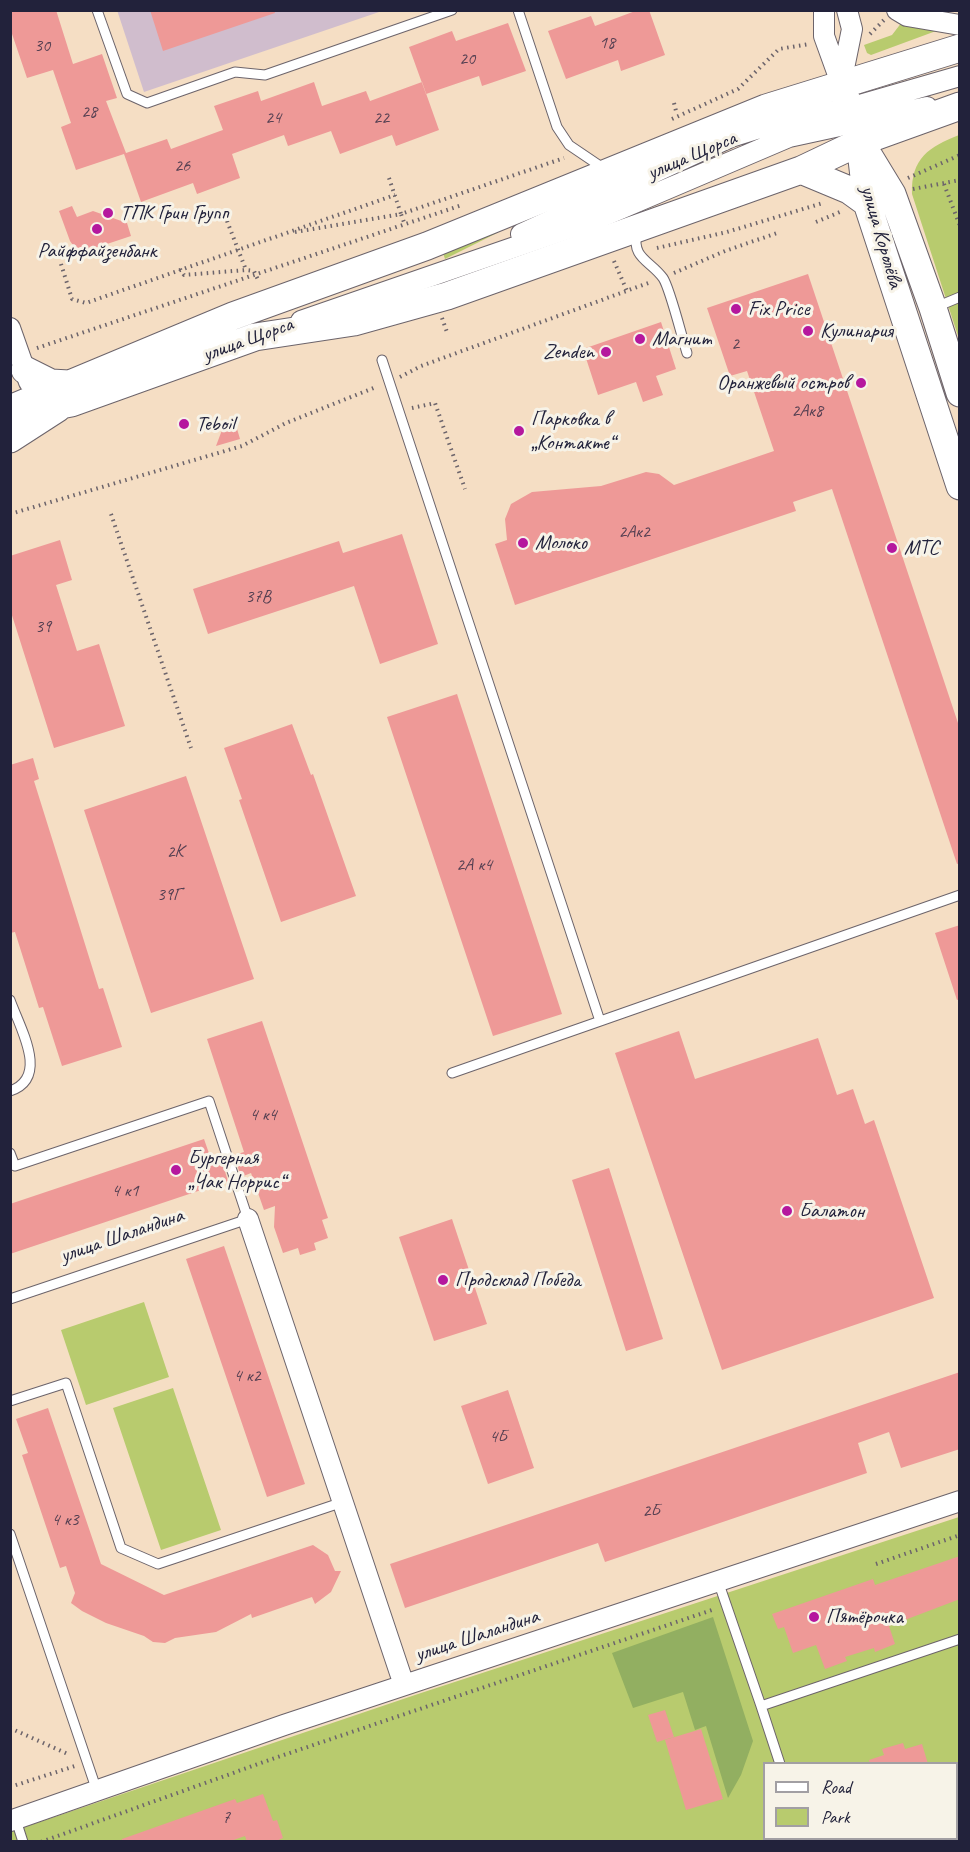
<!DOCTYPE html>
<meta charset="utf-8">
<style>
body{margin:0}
#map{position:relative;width:970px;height:1852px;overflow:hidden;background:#f5dec4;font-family:Caveat,sans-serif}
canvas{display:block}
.frame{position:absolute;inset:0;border:12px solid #22223b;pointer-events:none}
.legend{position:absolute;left:763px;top:1762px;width:195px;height:78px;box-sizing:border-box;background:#f7f3e8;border:2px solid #a29fa3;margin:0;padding:8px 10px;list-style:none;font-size:18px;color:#22223b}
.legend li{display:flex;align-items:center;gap:12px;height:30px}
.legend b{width:30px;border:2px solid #a29fa3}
</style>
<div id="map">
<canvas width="970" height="1852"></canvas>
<div class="frame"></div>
<ul class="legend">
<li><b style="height:8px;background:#fff"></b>Road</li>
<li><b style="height:16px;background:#b8cb6e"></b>Park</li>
</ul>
</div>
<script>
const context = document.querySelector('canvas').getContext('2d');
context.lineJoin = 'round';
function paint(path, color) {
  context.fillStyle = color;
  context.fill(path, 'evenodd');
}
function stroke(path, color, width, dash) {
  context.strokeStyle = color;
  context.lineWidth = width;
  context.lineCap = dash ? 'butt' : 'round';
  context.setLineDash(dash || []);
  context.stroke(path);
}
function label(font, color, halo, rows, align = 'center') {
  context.font = font + ' Caveat,sans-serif';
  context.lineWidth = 6;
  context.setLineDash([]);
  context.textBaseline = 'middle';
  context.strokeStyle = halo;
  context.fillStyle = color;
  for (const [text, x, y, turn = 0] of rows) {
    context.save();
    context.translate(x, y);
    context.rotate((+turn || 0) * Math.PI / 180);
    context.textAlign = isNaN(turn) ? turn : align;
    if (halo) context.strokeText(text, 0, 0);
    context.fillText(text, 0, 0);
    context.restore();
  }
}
paint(new Path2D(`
 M 117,10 L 382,11 L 144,92 Z`), '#d0bdcd');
paint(new Path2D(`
 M 902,22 L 936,31 L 871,55 L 867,53 L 864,45 L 892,35 Z
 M 959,135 L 959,339 L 912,194 C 911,158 929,147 959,135 Z
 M 495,230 L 497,233 L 445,259 L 442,250 Z
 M 144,1302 L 169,1377 L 86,1405 L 61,1330 Z
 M 173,1388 L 221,1530 L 161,1550 L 113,1408 Z
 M 959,1517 L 959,1841 L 11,1842 L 10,1832 L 418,1694 ZM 764,1764 L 956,1764 L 956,1838 L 764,1838 Z`), '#b8cb6e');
paint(new Path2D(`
 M 713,1617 L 753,1741 L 741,1775 L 728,1798 L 706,1726 L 695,1730 L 683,1692 L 633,1708 L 612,1653 Z`), '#92af61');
paint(new Path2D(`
 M 10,10 L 56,10 L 73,64 L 102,54 L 117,98 L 106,101 L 126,153 L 167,139 L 171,149 L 220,131 L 223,130 L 214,106 L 258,91 L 261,101 L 314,82 L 322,106 L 366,91 L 370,101 L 422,82 L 439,130 L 396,146 L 392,135 L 340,154 L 331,131 L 288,146 L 284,135 L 232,154 L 240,178 L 197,194 L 193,183 L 141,202 L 124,154 L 76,170 L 61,127 L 71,123 L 53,70 L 27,78 L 10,28 Z
 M 150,10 L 274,10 L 275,13 L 163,51 Z
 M 638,10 L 649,10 L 665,55 L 621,71 L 618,60 L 566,79 L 548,31 L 591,16 L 595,26 Z
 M 508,23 L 526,71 L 482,86 L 479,76 L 426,94 L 409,47 L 452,31 L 456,41 Z
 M 72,206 L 77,217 L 93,211 L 127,223 L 131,236 L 83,252 L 75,248 L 70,241 L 59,211 Z
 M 808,274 L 960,729 L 960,863 L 957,864 L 832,489 L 793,502 L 796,511 L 515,605 L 495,544 L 507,540 L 505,519 L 511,504 L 532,492 L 601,486 L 646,472 L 659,474 L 674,485 L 774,451 L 747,371 L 730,376 L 707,308 Z
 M 661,322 L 676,369 L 656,376 L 663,395 L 643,402 L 636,382 L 598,395 L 583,349 Z
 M 235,422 L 240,439 L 216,446 L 222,430 Z
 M 402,534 L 438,644 L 380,664 L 354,586 L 208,634 L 193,589 L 339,541 L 343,553 Z
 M 60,540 L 72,580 L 56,585 L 77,651 L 99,644 L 125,726 L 54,748 L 10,609 L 10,556 Z
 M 457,694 L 562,1014 L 493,1036 L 387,717 Z
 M 292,724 L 311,775 L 313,774 L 356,896 L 281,922 L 239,800 L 242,799 L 224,748 Z
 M 33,758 L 39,779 L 34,781 L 99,989 L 103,988 L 122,1047 L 62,1066 L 43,1007 L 39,1008 L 15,932 L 10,933 L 10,765 Z
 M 186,776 L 254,979 L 151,1013 L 84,810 Z
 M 960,925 L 960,999 L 957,1000 L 935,933 Z
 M 262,1021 L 328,1218 L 322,1220 L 328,1238 L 314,1243 L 316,1250 L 300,1255 L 298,1248 L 283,1253 L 274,1227 L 275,1206 L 264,1210 L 251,1173 L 241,1177 L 234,1155 L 244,1152 L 207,1039 Z
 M 679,1031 L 695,1079 L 818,1038 L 837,1095 L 853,1089 L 865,1124 L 874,1120 L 934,1298 L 722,1370 L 615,1053 Z
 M 204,1139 L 212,1162 L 221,1159 L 228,1181 L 10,1254 L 10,1204 Z
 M 609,1168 L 663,1339 L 626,1351 L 572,1180 Z
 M 452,1219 L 487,1324 L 434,1341 L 399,1237 Z
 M 224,1246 L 305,1484 L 267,1497 L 186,1259 Z
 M 960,1372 L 960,1449 L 901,1468 L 889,1432 L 858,1443 L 867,1473 L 605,1562 L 598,1543 L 405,1608 L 390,1564 Z
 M 508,1390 L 534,1468 L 488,1484 L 461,1406 Z
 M 48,1408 L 101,1564 L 164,1595 L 313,1545 L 328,1555 L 335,1571 L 341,1571 L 331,1592 L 315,1604 L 312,1597 L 252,1618 L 251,1614 L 216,1632 L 175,1638 L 165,1643 L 153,1642 L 144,1636 L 106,1623 L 82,1611 L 71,1603 L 75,1593 L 66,1566 L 60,1568 L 22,1455 L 28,1453 L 16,1419 Z
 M 960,1556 L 960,1599 L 889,1626 L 895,1644 L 875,1652 L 874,1648 L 845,1657 L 847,1661 L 825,1669 L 816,1645 L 793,1653 L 784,1627 L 778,1629 L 772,1614 L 873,1579 L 875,1585 Z
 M 665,1710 L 674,1737 L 657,1742 L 648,1715 Z
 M 701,1729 L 723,1799 L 686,1810 L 665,1740 Z
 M 903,1743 L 905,1749 L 922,1744 L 928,1764 L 870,1764 L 869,1760 L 884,1755 L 882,1749 Z
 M 263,1794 L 273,1821 L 277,1820 L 283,1838 L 274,1842 L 247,1842 L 245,1836 L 228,1842 L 122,1842 L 122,1839 L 235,1799 L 237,1803 Z`), '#ee9997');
const lane = new Path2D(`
 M 97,10 L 127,94 L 147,103 L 235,72 L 265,75 L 452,10
 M 518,10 L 557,127 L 569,145 L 603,168
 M 637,233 C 631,258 651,261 663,278 C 670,288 682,338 687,353
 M 936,307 L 960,297
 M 382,360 L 600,1021
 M 10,1000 C 20,1028 50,1078 10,1091
 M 452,1073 L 960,895
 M 10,1153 L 15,1166 L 209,1101 L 248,1219 L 10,1299
 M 10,1401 L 66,1383 L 121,1548 L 158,1564 L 343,1502
 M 10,1534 L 97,1791
 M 718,1581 L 761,1706
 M 780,1764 L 761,1706 L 960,1639
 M 16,1820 L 23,1842
 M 806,1838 L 807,1842
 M 926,1838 L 926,1842`);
const street = new Path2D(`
 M 824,10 L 824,36 L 841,83
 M 897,10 L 907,16 L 960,25
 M 841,83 L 852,29 L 847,10
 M 521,234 L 731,137 L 782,121 L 849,108 L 960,76
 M 301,321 L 599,218 L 789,137 L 927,107
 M 10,328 L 29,382
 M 248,1219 L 404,1685
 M 10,1821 L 284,1725 L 960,1501`);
const secondary = new Path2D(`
 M 841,83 L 860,142 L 867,203 L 960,486
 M 864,148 L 892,194 L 933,308 L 960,393
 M 801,170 L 860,142 L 960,106
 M 25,370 L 51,383 L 69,384
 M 45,408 L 71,403 L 255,337 L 354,322 L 447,296 L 801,170 L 849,190 L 867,203
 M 10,409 L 233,316 L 427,246 L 766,108 L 960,48
 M 10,439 L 58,408`);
stroke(lane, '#6c646b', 11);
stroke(street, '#6c646b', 22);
stroke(secondary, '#6c646b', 29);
stroke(new Path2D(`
 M 870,34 L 884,20
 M 674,103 L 676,111
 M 672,119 L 738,89 L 779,49 L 809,44
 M 389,178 L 401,214 L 564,158
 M 908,178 L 960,155
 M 944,184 L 960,226
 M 913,189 L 960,180
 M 227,221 L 246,270
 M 816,222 L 840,212
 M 295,232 L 401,214 L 405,225
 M 657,248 L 727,232 L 823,203
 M 614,261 L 627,291
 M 61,264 L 72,299 L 86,303 L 395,195
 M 180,269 L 184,275 L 246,270 L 254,271 L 259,282
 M 674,273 L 725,251 L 780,232
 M 442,318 L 448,335
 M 37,348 L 462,205
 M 400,377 L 421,366 L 651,282
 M 412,408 L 435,403 L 465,489
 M 10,514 L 242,446 L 286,423 L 376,387
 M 111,514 L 191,748
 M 876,1564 L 960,1535
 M 10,1728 L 70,1755
 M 10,1787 L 75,1766
 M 41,1842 L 272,1759 L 715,1609`), '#6c646b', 4, [1.5, 4.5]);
stroke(lane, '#fff', 9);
stroke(street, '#fff', 20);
stroke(secondary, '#fff', 27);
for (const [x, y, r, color] of [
 [108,213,6,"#b5179e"],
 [97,229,6,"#b5179e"],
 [736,309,6,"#b5179e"],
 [808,331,6,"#b5179e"],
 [640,339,6,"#b5179e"],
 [606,352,6,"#b5179e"],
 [861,383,6,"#b5179e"],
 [184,424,6,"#b5179e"],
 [519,431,6,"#b5179e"],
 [523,543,6,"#b5179e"],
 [892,548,6,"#b5179e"],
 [176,1170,6,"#b5179e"],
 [787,1211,6,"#b5179e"],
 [443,1280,6,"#b5179e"],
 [814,1617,6,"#b5179e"]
]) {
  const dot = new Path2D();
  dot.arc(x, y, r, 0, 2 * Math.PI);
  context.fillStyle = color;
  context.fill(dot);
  stroke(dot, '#f7f3e8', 2);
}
label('18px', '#554052', null, [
 ["18",607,43],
 ["30",42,46],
 ["20",467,59],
 ["28",89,112],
 ["24",273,118],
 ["22",381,118],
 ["26",182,166],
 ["2",735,344],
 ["2Ак8",807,411],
 ["2Ак2",634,532],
 ["37В",258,597],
 ["39",43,627],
 ["2К",175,852],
 ["2А к4",474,865],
 ["39Г",169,895],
 ["4 к4",263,1115],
 ["4 к1",125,1191],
 ["4 к2",247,1376],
 ["4Б",498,1437],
 ["2Б",651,1511],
 ["4 к3",65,1520],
 ["7",226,1818]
]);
label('21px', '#22223b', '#f7f3e8', [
 ["улица Щорса",692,156,-23],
 ["улица Королёва",881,237,74],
 ["улица Щорса",248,340,-20],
 ["улица Шаландина",122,1236,-19],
 ["улица Шаландина",477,1636,-18]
]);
label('21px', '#22223b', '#f7f3e8', [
 ["ТПК Грин Групп",120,213],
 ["Райффайзенбанк",97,251,"center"],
 ["Fix Price",748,309],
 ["Кулинария",820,331],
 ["Магнит",652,339],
 ["Zenden",594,352,"right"],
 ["Оранжевый остров",849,383,"right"],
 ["Парковка в",531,419],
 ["„Контакте“",531,443],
 ["Teboil",196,424],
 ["Молоко",535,543],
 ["МТС",904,548],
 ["Бургерная",188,1158],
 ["„Чак Норрис“",188,1182],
 ["Балатон",799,1211],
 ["Продсклад Победа",455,1280],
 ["Пятёрочка",826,1617]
], 'left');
</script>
